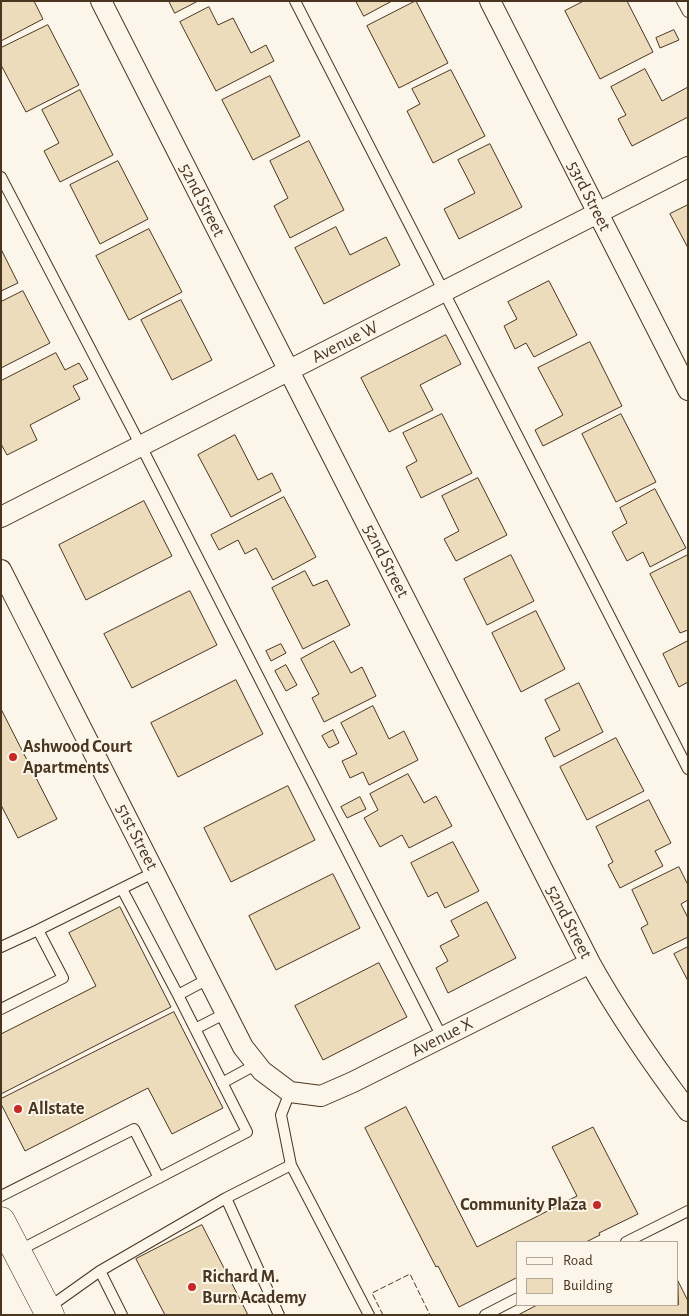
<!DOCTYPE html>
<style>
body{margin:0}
#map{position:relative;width:689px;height:1316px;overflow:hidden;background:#fbf6e9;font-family:"Alegreya Sans",sans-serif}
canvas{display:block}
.frame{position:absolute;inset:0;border:2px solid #4a3520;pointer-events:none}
.legend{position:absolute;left:516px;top:1241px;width:162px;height:65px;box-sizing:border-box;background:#fbf6e9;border:1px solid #b4a999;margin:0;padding:6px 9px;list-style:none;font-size:15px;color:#4a3520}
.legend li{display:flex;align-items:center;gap:10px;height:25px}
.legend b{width:25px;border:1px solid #b4a999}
</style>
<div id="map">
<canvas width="689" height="1316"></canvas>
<div class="frame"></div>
<ul class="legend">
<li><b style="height:6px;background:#fbf6e9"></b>Road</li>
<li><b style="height:14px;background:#ecdcbc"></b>Building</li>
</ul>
</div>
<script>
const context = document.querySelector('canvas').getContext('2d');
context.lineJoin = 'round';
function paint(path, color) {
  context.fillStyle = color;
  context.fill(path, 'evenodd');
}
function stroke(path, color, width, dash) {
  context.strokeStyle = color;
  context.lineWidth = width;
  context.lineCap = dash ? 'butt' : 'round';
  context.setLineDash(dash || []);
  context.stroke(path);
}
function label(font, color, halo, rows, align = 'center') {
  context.font = font + ' "Alegreya Sans",sans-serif';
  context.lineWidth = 4;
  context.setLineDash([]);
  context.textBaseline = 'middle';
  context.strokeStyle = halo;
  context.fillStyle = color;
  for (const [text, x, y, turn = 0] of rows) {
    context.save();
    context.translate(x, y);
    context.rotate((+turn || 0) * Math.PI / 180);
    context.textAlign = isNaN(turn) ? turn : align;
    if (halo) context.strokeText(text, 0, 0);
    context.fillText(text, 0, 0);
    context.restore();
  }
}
const building = new Path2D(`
 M 1,1 L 34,1 L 43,19 L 1,41 Z
 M 169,1 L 198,1 L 175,13 Z
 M 356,1 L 392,1 L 364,16 Z
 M 416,1 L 448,63 L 399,88 L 367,26 Z
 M 584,1 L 627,1 L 653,52 L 600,79 L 565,11 Z
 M 209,7 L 218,25 L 233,18 L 251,53 L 266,45 L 274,61 L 216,91 L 180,22 Z
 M 48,25 L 79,85 L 26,112 L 1,65 L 1,48 Z
 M 674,30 L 679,40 L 660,48 L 656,38 Z
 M 645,69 L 662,101 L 688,87 L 688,117 L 632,146 L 618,119 L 626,115 L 611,87 Z
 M 451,70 L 485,136 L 433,163 L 407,111 L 420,104 L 412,89 Z
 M 270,76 L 300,136 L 253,160 L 222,100 Z
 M 80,90 L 113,155 L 60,182 L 44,151 L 59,143 L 42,110 Z
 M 309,141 L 344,210 L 290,238 L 274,206 L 288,198 L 270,161 Z
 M 490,144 L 522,207 L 459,239 L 444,209 L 475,193 L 458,160 Z
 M 118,161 L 148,219 L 100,244 L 70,185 Z
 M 688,205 L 688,248 L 670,214 Z
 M 336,227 L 350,255 L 386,237 L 400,265 L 324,304 L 295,248 Z
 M 149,229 L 182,292 L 129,320 L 96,256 Z
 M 1,249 L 18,283 L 1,291 Z
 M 549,281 L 577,335 L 534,357 L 526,343 L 515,349 L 504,326 L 517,319 L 508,302 Z
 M 23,291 L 50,343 L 1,368 L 1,302 Z
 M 181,300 L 212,360 L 172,380 L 141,320 Z
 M 446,335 L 461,364 L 420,385 L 433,410 L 389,432 L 361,378 Z
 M 590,342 L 622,406 L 543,446 L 535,430 L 563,415 L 538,368 Z
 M 56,353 L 65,370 L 79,363 L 88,379 L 73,386 L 80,399 L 30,425 L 37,440 L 7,455 L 1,444 L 1,381 Z
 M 442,414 L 472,473 L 421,498 L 406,467 L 417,461 L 403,433 Z
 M 621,414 L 656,482 L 616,502 L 582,434 Z
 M 235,435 L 258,480 L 272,473 L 281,491 L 231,517 L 198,455 Z
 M 478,478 L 507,535 L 456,561 L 444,539 L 459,531 L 442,496 Z
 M 655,489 L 686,548 L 650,567 L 643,552 L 627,561 L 612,532 L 627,523 L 620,508 Z
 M 284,497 L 316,557 L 273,580 L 256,548 L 245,554 L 238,540 L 219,550 L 211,535 Z
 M 144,501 L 172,556 L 86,600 L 59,545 Z
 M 511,555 L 534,601 L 487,625 L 464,579 Z
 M 688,555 L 688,630 L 680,633 L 650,574 Z
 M 305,571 L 313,586 L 327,580 L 350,625 L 303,649 L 272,588 Z
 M 190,591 L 217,645 L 132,688 L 104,634 Z
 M 536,611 L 565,669 L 521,692 L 492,633 Z
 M 334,641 L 351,673 L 362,667 L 376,696 L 324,722 L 312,698 L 319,694 L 301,659 Z
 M 688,641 L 688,682 L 679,687 L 663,654 Z
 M 281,644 L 286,653 L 271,661 L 266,651 Z
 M 286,665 L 297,685 L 286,691 L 275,671 Z
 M 236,680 L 263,734 L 178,777 L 151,723 Z
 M 579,683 L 603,732 L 554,757 L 545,738 L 560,730 L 545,700 Z
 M 373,706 L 389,739 L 404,731 L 418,760 L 369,785 L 363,772 L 350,778 L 342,761 L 357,754 L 341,723 Z
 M 1,709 L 57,819 L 18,838 L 1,805 Z
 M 333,730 L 339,743 L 329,748 L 322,736 Z
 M 616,738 L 644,791 L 587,820 L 560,767 Z
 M 408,774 L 424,803 L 436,796 L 452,826 L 409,848 L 402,835 L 380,847 L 364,818 L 378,810 L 370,794 Z
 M 288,786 L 315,840 L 231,882 L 204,828 Z
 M 360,797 L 366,809 L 347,818 L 341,807 Z
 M 649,800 L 671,843 L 655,851 L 663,866 L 620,888 L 608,865 L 613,862 L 596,827 Z
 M 453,842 L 479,891 L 445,908 L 437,892 L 428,897 L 411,863 Z
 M 679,867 L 688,885 L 688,900 L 681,904 L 688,918 L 688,937 L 653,954 L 641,928 L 648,924 L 632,890 Z
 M 333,874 L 360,928 L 276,970 L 249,916 Z
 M 487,902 L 516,958 L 448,993 L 436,968 L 448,961 L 440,946 L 459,936 L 451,921 Z
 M 120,907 L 171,1007 L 1,1094 L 1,1034 L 96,986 L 69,933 Z
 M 688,947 L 688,981 L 674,954 Z
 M 379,963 L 407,1017 L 323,1060 L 295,1006 Z
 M 174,1012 L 223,1108 L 172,1134 L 148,1088 L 25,1151 L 1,1104 L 1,1099 Z
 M 406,1107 L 477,1247 L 577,1196 L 552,1147 L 593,1127 L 638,1214 L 599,1233 L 600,1235 L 586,1242 L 518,1242 L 518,1277 L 459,1307 L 438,1266 L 436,1267 L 365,1128 Z
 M 202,1225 L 248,1315 L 165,1315 L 136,1259 Z
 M 678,1281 L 688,1301 L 688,1315 L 518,1315 L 537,1305 L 678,1305 Z`);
paint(building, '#ecdcbc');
stroke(building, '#4a3520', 1);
const service = new Path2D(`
 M 295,1 L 688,769
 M 682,1 L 688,12
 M 1,177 L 141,446 L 442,1037
 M 122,889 L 178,995 L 208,979
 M 38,930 L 155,872
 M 1,947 L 38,930 L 63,978 L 1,1009
 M 195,1029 L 226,1013
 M 222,1083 L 257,1064
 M 290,1092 L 281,1115 L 291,1165 L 369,1315
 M 1,1196 L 134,1129 L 159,1178
 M 226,1198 L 291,1165
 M 626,1242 L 688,1211
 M 18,1251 L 247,1132 L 178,995
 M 100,1271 L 226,1198 L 279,1315
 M 48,1308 L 100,1271 L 122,1315
 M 485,1315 L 518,1298`);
const minor = new Path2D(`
 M 101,1 L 590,963 C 619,1015 652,1063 688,1111
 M 490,1 L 688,390
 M 1,517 L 688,167
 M 1,570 L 243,1047 L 262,1071 L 290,1092 L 321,1096 L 353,1082 L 590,963`);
const secondary = new Path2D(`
 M 1,1221 L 50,1315`);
stroke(service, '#4a3520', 12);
stroke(minor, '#4a3520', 22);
stroke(secondary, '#4a3520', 29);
stroke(service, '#fbf6e9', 10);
stroke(minor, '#fbf6e9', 20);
stroke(secondary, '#fbf6e9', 28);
stroke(new Path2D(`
 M 383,1315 L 372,1293 L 410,1274 L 430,1315`), '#4a3520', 1, [6, 2.5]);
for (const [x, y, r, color] of [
 [13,757,5,"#c62828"],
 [18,1109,5,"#c62828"],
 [597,1205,5,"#c62828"],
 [192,1287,5,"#c62828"]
]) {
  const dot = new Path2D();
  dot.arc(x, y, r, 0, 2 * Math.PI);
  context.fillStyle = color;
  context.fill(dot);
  stroke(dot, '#fbf6e9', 2);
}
label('18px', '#4a3520', '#fbf6e9', [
 ["53rd Street",589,196,63],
 ["52nd Street",202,200,63],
 ["Avenue W",345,342,-27],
 ["52nd Street",386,561,63],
 ["51st Street",137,837,63],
 ["52nd Street",569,922,63],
 ["Avenue X",442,1037,-27]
]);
label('bold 18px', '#4a3520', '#fbf6e9', [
 ["Ashwood Court",23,747],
 ["Apartments",23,768],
 ["Allstate",28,1109],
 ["Community Plaza",587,1205,"right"],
 ["Richard M.",202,1277],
 ["Burn Academy",202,1298]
], 'left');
</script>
